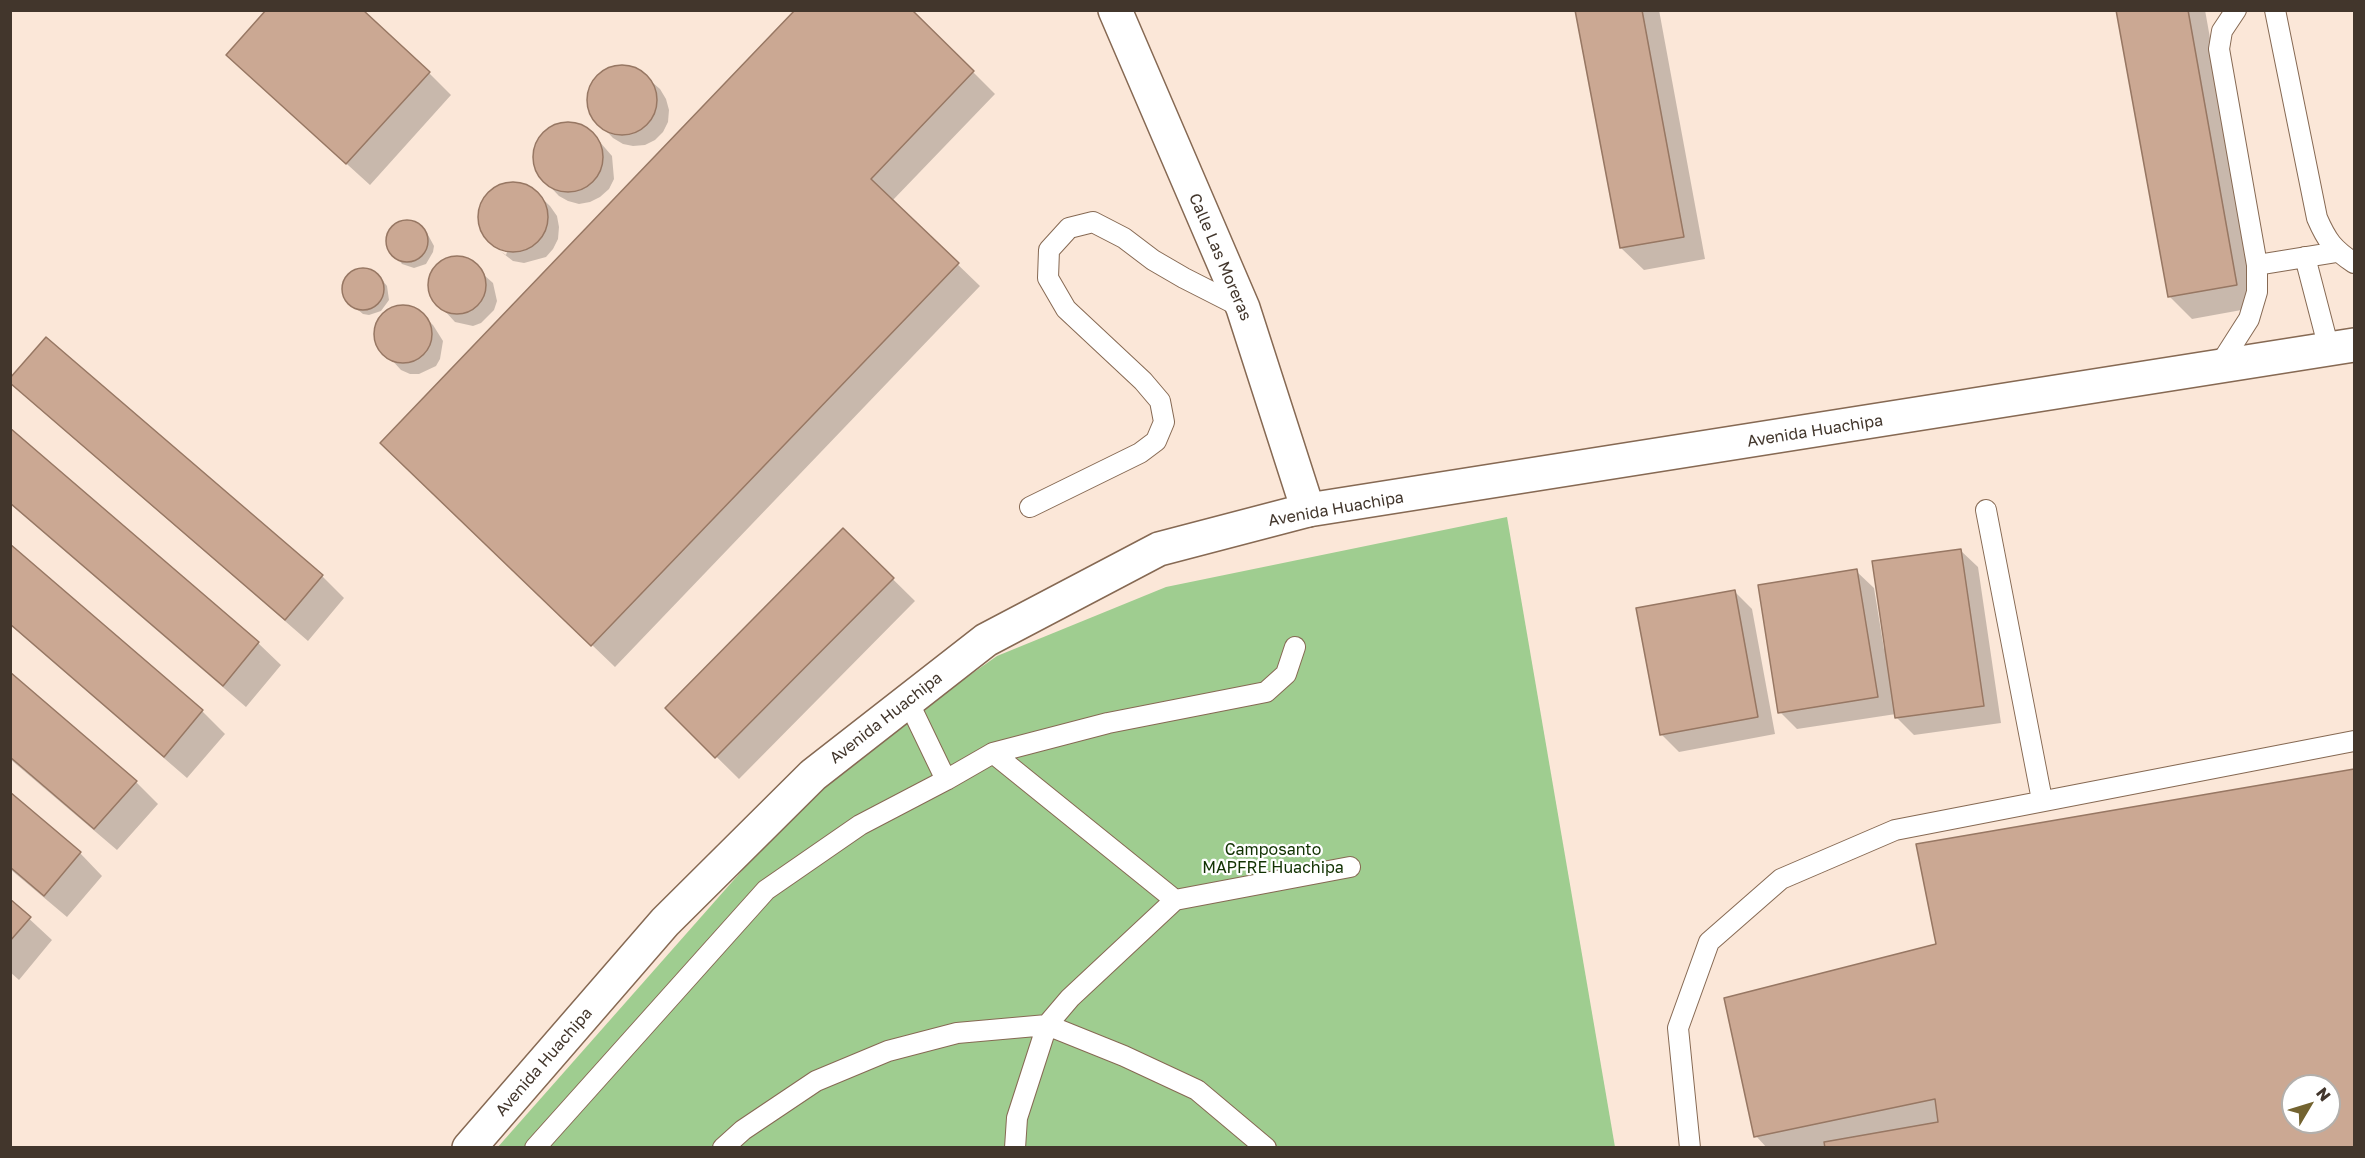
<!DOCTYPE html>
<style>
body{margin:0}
#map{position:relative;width:2365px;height:1158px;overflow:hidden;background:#fbe7d8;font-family:"Golos Text",sans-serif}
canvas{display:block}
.frame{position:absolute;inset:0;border:12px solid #42362c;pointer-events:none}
.north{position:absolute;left:2281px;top:1074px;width:60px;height:60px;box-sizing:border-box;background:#fff;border:2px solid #b3afab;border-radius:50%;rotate:52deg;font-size:16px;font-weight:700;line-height:24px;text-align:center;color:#42362c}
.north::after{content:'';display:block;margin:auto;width:21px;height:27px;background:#736330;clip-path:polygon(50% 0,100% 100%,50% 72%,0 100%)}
</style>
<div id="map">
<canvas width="2365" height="1158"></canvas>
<div class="frame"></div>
<div class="north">N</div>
</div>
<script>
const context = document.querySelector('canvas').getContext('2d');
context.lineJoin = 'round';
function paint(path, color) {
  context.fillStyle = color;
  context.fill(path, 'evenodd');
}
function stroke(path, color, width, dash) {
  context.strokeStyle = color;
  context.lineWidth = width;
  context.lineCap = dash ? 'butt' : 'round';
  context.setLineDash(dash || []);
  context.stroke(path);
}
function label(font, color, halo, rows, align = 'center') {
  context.font = font + ' "Golos Text",sans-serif';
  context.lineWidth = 4.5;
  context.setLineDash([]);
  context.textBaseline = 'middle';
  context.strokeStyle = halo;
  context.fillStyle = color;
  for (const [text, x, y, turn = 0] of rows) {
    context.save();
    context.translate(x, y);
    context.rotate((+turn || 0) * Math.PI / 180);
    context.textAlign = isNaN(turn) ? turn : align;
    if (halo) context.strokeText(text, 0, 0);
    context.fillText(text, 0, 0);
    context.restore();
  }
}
paint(new Path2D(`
 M 1507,517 L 1615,1147 L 497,1148 L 807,797 L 913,715 L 997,656 L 1166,587 Z`), '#9fcd90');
paint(new Path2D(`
 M 1577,10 L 1659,10 L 1705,259 L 1644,270 L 1621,248 Z
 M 2118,10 L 2205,10 L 2258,307 L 2192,319 L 2169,296 Z
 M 615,66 L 638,70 L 660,89 L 666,99 L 669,110 L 668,122 L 663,132 L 655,140 L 645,145 L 633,146 L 623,144 L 613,138 L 594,118 L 589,108 L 589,97 L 597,77 Z
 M 973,72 L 995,94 L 892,201 L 980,286 L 615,667 L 404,465 Z
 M 429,73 L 451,95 L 370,185 L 251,77 Z
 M 573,123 L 583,127 L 593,134 L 612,156 L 614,179 L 609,189 L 600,197 L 590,202 L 579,204 L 568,201 L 559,196 L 539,175 L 535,165 L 534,154 L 537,144 L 551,127 L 561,124 Z
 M 506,183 L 518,183 L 529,186 L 550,206 L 557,216 L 559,227 L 558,239 L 553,249 L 546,257 L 524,263 L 513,261 L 500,251 L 506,255 L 507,252 L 493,245 L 484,235 L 480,224 L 479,214 L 488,194 Z
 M 409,222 L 421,227 L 427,233 L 434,246 L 433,252 L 426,264 L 414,268 L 402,264 L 388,247 L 389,234 L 397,225 Z
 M 457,257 L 466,259 L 493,283 L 497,301 L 494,310 L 481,323 L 473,326 L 455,322 L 431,296 L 430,278 L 440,263 Z
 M 364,269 L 377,275 L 383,281 L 387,286 L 389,300 L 381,311 L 369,315 L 363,314 L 346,300 L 343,288 L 344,282 L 352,272 Z
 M 404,306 L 420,313 L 433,325 L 443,341 L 440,359 L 436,366 L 419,374 L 410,374 L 401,370 L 377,344 L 376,326 L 380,318 L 386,311 Z
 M 46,339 L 322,576 L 344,598 L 308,641 L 33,403 L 10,381 Z
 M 10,430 L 258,643 L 281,665 L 246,707 L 10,504 Z
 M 843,530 L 915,601 L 739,779 L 667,708 Z
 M 10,546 L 202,711 L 225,734 L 187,778 L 10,625 Z
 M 1960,550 L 1978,567 L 2001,723 L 1914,735 L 1896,717 L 1896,714 L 1797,729 L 1780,712 L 1856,571 L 1874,588 L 1884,649 L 1886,648 Z
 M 1735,592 L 1752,609 L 1775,734 L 1679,752 L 1661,734 Z
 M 10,674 L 136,782 L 158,804 L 117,850 L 10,759 Z
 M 2354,770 L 2354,1148 L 1767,1148 L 1756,1136 L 1938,945 L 1918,845 ZM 2293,1086 L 2329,1086 L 2329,1122 L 2293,1122 Z
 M 10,794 L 80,853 L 102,876 L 67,917 L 10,869 Z
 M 10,901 L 52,940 L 19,980 L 10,972 Z`), '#0003');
const building = new Path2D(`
 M 266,10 L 363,10 L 430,72 L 346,164 L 226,55 Z
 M 795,10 L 912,10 L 974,71 L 871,179 L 959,263 L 591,646 L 380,443 Z
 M 1575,10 L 1642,10 L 1684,237 L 1620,248 Z
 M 2116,10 L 2188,10 L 2237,285 L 2168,297 Z
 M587 100a35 35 0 1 1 70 0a35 35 0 1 1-70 0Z
 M533 157a35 35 0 1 1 70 0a35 35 0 1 1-70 0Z
 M478 217a35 35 0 1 1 70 0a35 35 0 1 1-70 0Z
 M386 241a21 21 0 1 1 42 0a21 21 0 1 1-42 0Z
 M428 285a29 29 0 1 1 58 0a29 29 0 1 1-58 0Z
 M342 289a21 21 0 1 1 42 0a21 21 0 1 1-42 0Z
 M374 334a29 29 0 1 1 58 0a29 29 0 1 1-58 0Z
 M 46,337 L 323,575 L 285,620 L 10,383 L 10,378 Z
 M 10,428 L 259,642 L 223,686 L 10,503 Z
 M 843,528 L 894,578 L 715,758 L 665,708 Z
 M 10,544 L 203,710 L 164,757 L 10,624 Z
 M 1961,549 L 1984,706 L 1895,718 L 1872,561 Z
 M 1857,569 L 1878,697 L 1778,713 L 1758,585 Z
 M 1735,590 L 1758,717 L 1660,735 L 1636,608 Z
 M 10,672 L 137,781 L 94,829 L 10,757 Z
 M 2354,769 L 2354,1148 L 1825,1148 L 1824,1142 L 1938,1122 L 1935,1099 L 1754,1137 L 1724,998 L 1936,944 L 1916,844 ZM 2293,1086 L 2329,1086 L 2329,1122 L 2293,1122 Z
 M 10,792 L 81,852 L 44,896 L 10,867 Z
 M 10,899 L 31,917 L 10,941 Z`);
paint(building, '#cba893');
stroke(building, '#977763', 1.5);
const service = new Path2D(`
 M 2275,10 L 2317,218 C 2327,241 2333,249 2354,263
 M 2305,257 L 2329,349
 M 2257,265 L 2337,252
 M 2219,366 L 2249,319 L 2257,292 L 2257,265 L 2219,49 L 2222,31 L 2236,10
 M 1030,507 L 1140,453 L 1156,441 L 1164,422 L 1160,401 L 1143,381 L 1066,309 L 1048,278 L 1049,250 L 1069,228 L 1093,222 L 1124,238 L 1153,260 L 1184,278 L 1243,308
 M 1986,510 L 2042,800
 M 908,701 L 946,780
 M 993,753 L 1175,900 L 1070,998 L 1047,1025 L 1017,1118 L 1015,1148
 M 1175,900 L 1350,867
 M 535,1148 L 766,890 L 860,825 L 946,780 L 993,753 L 1108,723 L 1266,692 L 1286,674 L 1295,647
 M 723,1148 L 743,1130 L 816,1081 L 888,1051 L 957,1033 L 1047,1025 L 1124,1056 L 1197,1090 L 1266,1148
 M 1690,1148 L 1678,1028 L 1709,942 L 1781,879 L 1895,830 L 2354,741`);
const minor = new Path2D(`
 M 1115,10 L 1243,308 L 1308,510`);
const tertiary = new Path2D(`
 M 469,1148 L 665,922 L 813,775 L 986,640 L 1159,549 L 1308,510 L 2354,345`);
stroke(service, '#866953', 22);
stroke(minor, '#866953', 36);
stroke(tertiary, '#866953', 36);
stroke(service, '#fff', 20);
stroke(minor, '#fff', 33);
stroke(tertiary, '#fff', 33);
label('16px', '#42362c', '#fff', [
 ["Calle Las Moreras",1220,257,67],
 ["Avenida Huachipa",1815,431,-9],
 ["Avenida Huachipa",1336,509,-10],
 ["Avenida Huachipa",886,718,-38],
 ["Avenida Huachipa",544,1062,-49]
]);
label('16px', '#113202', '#fff', [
 ["Camposanto",1273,850],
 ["MAPFRE Huachipa",1273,868]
]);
</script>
